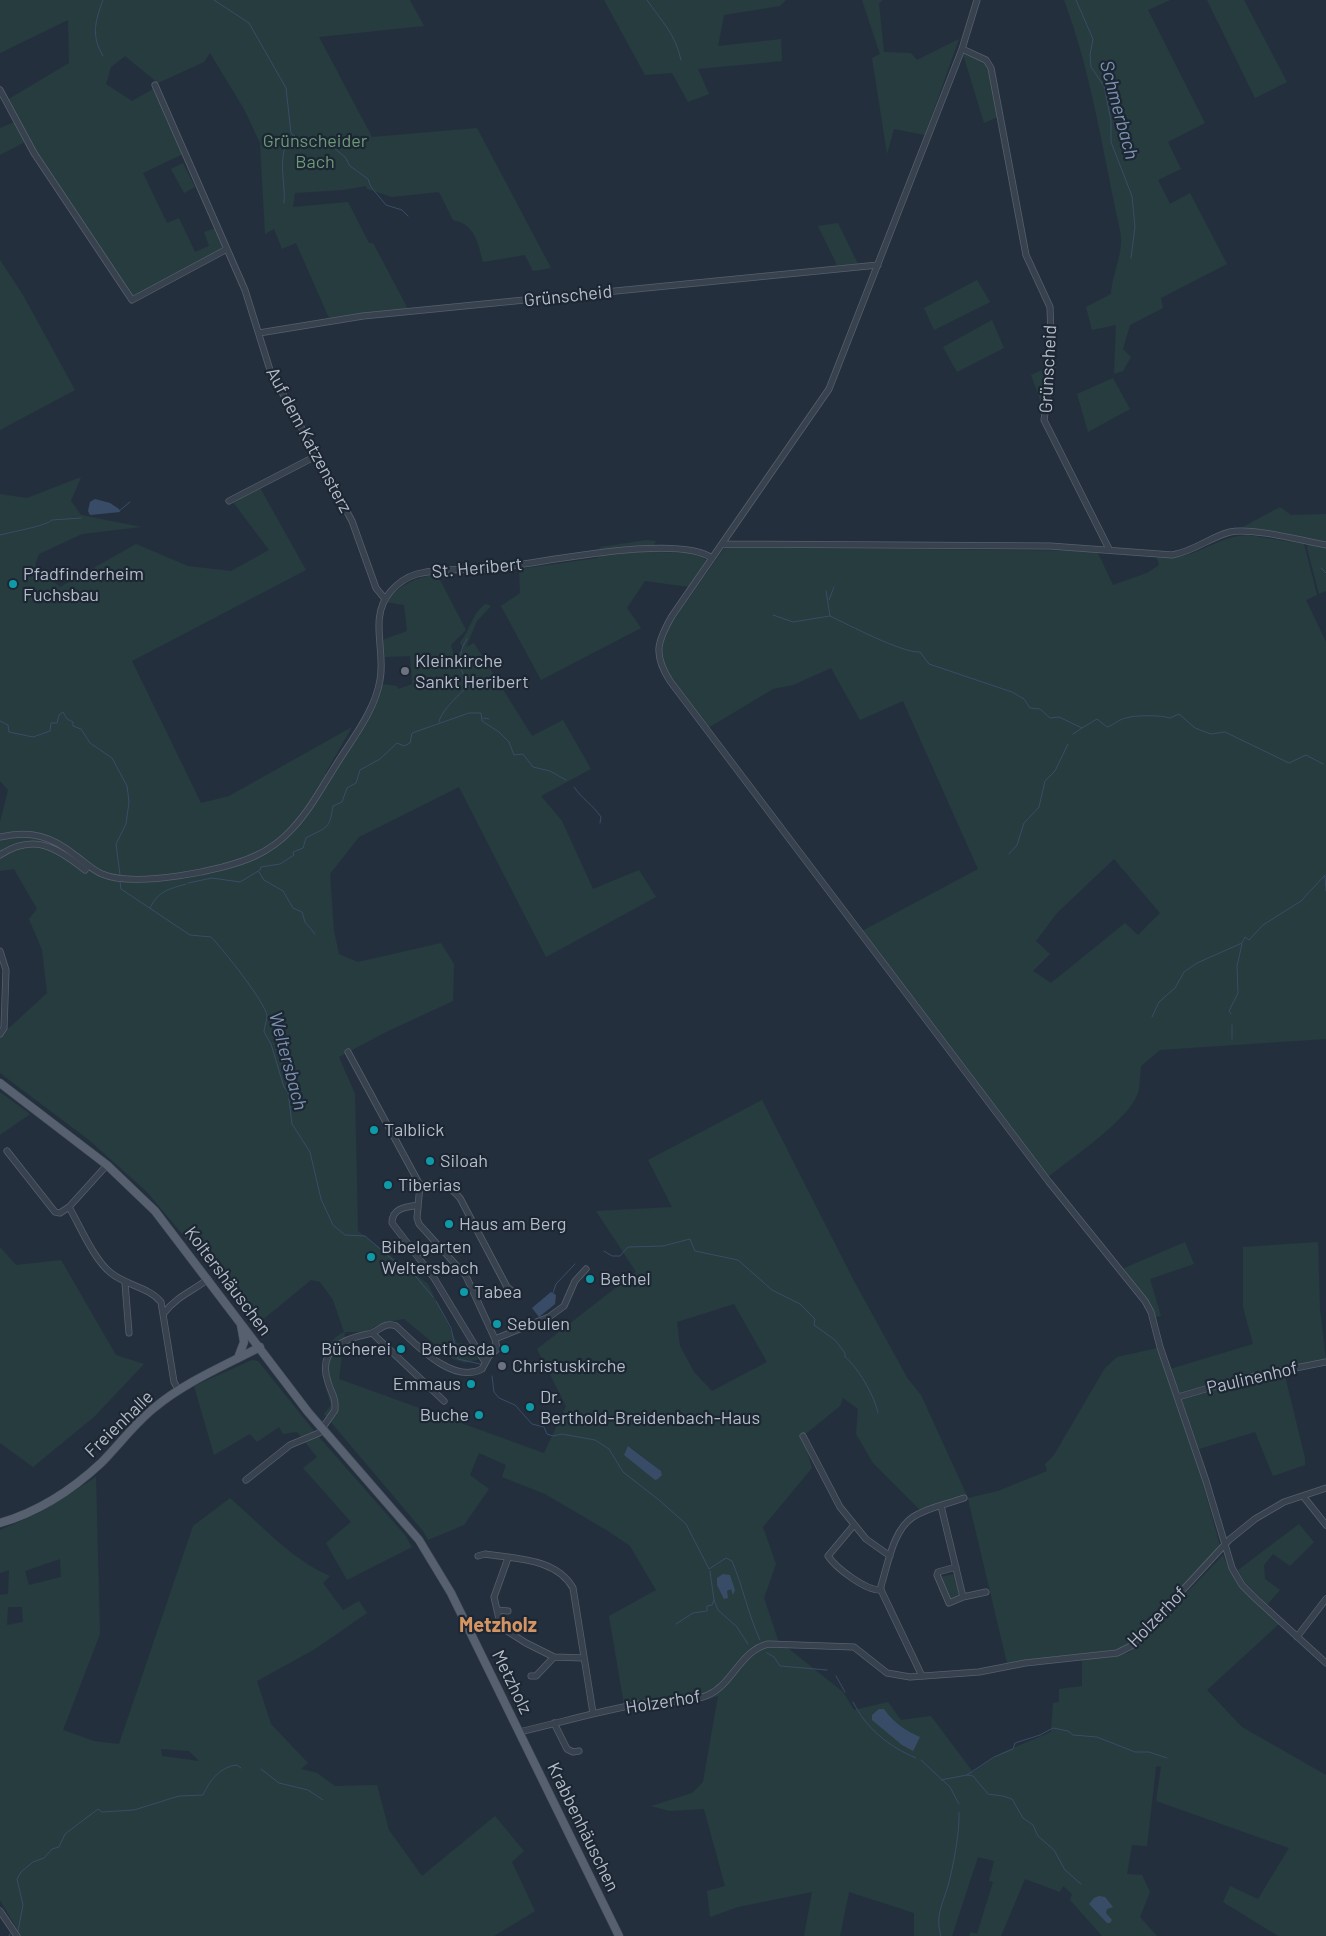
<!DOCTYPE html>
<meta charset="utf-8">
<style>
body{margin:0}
canvas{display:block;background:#242f3e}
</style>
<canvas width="1326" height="1936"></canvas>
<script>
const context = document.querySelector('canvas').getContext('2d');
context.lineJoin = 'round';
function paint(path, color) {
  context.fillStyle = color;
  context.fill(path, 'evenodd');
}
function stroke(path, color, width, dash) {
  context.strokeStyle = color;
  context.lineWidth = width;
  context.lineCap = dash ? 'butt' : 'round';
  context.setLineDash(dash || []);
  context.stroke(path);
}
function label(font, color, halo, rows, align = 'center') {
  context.font = font + ' Barlow,sans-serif';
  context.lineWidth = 4.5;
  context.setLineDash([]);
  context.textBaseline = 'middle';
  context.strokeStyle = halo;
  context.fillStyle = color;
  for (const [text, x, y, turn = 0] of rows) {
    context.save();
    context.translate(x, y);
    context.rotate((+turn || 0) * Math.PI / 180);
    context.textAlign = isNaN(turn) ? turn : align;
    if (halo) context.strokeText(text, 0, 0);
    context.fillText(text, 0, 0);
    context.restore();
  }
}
paint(new Path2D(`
 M 0,0 L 410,0 L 424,26 L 319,37 L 372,137 L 477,128 L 551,268 L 533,271 L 525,255 L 483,262 C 478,243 475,224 453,220 L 439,192 L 392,197 L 367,189 L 366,186 L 343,190 L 295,193 L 293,207 L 348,202 L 369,243 L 373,243 L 408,309 L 329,318 L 296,243 L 282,249 L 274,229 L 265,234 L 260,143 L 244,109 L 210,53 L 204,62 L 158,83 L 125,56 L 111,67 L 106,84 L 132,101 L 153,89 L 183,154 L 143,173 L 167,223 L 179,218 L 195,252 L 209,246 L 204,232 L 216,228 L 225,249 L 133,296 L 35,149 L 7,100 L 69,63 L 68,20 L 0,53 Z
 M 604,0 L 786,0 L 780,6 L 724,15 L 718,46 L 781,39 L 782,61 L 698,69 L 709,94 L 688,102 L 672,73 L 645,75 Z
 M 862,0 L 883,0 L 879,3 L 884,52 L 911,53 L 917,60 L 959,39 L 925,135 L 894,129 L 887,154 L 872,58 L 880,54 Z
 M 1064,0 L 1170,0 L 1148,10 L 1205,123 L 1168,142 L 1181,169 L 1158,180 L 1170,204 L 1190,193 L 1227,264 L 1161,298 L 1163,308 L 1130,325 L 1123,349 L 1131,357 L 1123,371 L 1114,374 L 1116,325 L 1092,330 L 1086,307 L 1111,294 C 1112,274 1125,251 1120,230 C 1103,154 1092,74 1064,0 Z
 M 1207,0 L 1244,0 L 1287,82 L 1255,98 Z
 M 963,54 L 984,61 L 988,68 L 998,117 L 984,123 Z
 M 14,122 L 25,142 L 0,155 L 0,128 Z
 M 183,163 L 195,187 L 184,193 L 171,169 Z
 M 838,223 L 858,264 L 837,265 L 818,226 Z
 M 0,260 L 23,295 L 75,390 L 0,430 Z
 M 977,280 L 990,302 L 934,330 L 924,308 Z
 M 992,320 L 1004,348 L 957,372 L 943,347 Z
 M 1049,367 L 1042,405 L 1031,375 Z
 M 1113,378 L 1130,409 L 1088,432 L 1077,394 Z
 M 81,477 L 71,501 L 81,515 L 141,527 L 82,534 L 39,554 L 35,565 L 60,587 L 136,544 L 188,566 L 231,571 L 269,550 L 233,502 L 259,486 L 306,570 L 132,661 L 201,803 L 229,796 L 352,727 L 325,774 L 330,778 L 371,711 L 382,684 L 397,686 L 398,689 L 412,684 L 410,656 L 385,657 L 382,640 L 407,631 L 404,605 L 386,602 C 401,584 415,578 437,574 L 466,630 L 451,645 L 454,656 L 463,650 L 460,642 C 471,630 472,612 486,604 L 491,606 L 477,621 L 466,647 L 474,643 L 532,736 L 563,720 L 591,769 L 541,796 L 562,821 L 593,889 L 639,870 L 656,897 L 546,957 L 459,787 L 359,837 L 330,874 L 334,931 L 339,954 L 358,962 L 441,943 L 454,964 L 453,1001 L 386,1032 L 339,1057 L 355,1094 L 358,1231 L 428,1284 L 457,1343 L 468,1344 L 480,1359 L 465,1363 L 453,1359 L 404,1319 L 385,1322 L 364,1332 L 345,1332 L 339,1379 L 544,1453 L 566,1406 L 537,1349 L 636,1272 L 596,1211 L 672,1207 L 648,1160 L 762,1100 L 854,1281 L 908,1379 L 921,1395 L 968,1498 L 998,1491 L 1047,1471 L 1045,1464 L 1054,1455 L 1105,1368 L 1117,1357 L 1158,1348 L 1196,1458 L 1220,1546 L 1128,1645 L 1118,1651 L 1007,1663 L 968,1499 L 920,1510 L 873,1463 L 856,1434 L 858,1409 L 843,1398 L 840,1406 L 803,1436 L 812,1468 L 763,1527 L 776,1564 L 764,1598 L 778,1640 L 843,1692 L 854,1710 L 888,1702 L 901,1720 L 931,1716 L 973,1772 L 1001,1753 L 1051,1732 L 1053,1703 L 1059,1702 L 1059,1689 L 1082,1686 L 1082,1660 L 1120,1655 L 1130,1652 L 1223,1555 C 1234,1584 1257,1603 1279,1624 L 1207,1690 L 1242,1727 L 1326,1775 L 1326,1936 L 1278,1936 L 1223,1902 L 1230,1886 L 1258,1899 L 1289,1848 L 1156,1801 L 1161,1767 L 1159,1766 L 1156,1767 L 1147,1846 L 1132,1845 L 1127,1874 L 1142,1875 L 1150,1892 L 1140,1917 L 1157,1936 L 1102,1936 L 1070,1900 L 1072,1894 L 1063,1886 L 1060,1892 L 1025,1879 L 1001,1936 L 969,1936 L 971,1932 L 977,1934 L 993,1882 L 989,1881 L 994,1861 L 978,1857 L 952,1936 L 914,1936 L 914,1913 L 849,1892 L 840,1936 L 804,1936 L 812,1892 L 738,1907 L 710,1917 L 707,1891 L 725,1886 L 704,1809 L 670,1811 L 651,1806 L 692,1793 L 703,1782 L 718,1696 C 688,1708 656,1705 625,1711 L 609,1616 L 656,1590 L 630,1546 L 608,1531 L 545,1494 L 502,1477 L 506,1465 L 479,1453 L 470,1475 L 489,1489 L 464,1525 L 428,1540 L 423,1531 L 324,1414 L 331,1405 C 323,1380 314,1347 344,1332 L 333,1300 L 320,1282 L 311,1280 L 255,1326 L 214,1272 L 147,1192 L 89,1140 L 0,1073 L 0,1037 L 6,1028 L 9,1028 L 47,993 L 42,950 L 29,919 L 37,909 L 14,869 L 0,871 L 0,822 L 8,790 L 0,781 L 0,494 L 27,498 ZM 734,1304 L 767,1362 L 712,1391 L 694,1372 L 680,1346 L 677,1322 ZM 629,1446 L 661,1471 L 662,1475 L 658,1479 Z
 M 1280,507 L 1291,515 L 1326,514 L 1326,543 L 1239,529 Z
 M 1248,535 L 1304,544 L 1317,595 L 1306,600 L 1326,642 L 1326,1039 L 1160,1050 L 1141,1066 C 1140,1075 1140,1085 1138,1093 C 1129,1120 1071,1158 1048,1177 L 862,931 L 978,869 L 903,701 L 860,720 L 831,668 L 793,685 L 773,689 L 708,728 L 665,670 L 660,645 L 666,631 L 725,547 L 1097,551 L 1113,585 L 1147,573 L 1159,565 L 1156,555 C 1162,556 1170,557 1176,557 C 1202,554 1219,536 1248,535 ZM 1114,859 L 1160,913 L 1138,935 L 1125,923 L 1051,983 L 1033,971 L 1050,954 L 1036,941 L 1057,913 Z
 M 647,540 L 656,541 L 650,552 L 695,553 L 706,560 L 689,587 L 645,581 L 627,608 L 641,628 L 541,680 L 501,606 L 520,593 L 519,569 L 598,558 L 600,547 Z
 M 1309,544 L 1326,548 L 1326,591 L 1319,594 L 1307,548 Z
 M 0,1092 L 30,1114 L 0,1135 Z
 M 1185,1242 L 1194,1264 L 1150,1279 L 1161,1316 L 1155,1317 L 1145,1296 L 1122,1269 Z
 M 1318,1242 L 1320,1309 L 1326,1360 L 1240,1376 L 1179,1394 L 1170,1369 L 1253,1344 L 1243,1307 L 1243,1247 Z
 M 0,1247 L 16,1265 L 61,1260 L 116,1355 L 144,1364 L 95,1416 L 33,1467 L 0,1443 Z
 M 252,1360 L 258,1361 L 315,1432 L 302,1438 L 297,1432 L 283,1434 L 279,1427 L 257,1442 L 250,1434 L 214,1455 L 194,1386 Z
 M 1284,1372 L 1305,1458 L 1305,1465 L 1273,1476 L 1255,1432 L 1199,1449 L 1181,1398 L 1241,1380 Z
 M 319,1437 L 405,1535 L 412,1547 L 347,1580 L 326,1543 L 351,1522 L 303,1468 L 317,1457 L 305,1442 Z
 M 96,1477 L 100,1634 L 63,1730 L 94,1741 L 119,1744 L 193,1526 L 230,1498 C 261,1525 292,1560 330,1576 L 323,1583 L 343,1610 L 359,1601 L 367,1613 L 315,1649 L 257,1681 L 271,1724 L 308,1763 L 301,1769 L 317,1773 L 335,1786 L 377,1785 L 389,1830 L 422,1876 L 495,1816 L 524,1851 L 512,1862 L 535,1911 L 494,1936 L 21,1936 L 0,1900 L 0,1595 L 8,1594 L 9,1570 L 0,1573 L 0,1530 L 41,1512 ZM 60,1559 L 61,1577 L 29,1585 L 25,1571 ZM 8,1607 L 22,1607 L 23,1622 L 7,1625 ZM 161,1749 L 189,1751 L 199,1761 L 162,1756 Z
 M 1299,1524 L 1314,1542 L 1290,1566 L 1273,1554 L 1264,1565 L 1265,1579 L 1280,1590 L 1267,1605 L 1244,1581 L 1238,1570 Z
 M 955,1574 L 961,1597 L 949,1598 L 940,1577 Z`), '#263c3f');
paint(new Path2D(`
 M 95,499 L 110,503 L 119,509 L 120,512 L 90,515 L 88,511 L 90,502 Z
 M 551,1292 L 556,1295 L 555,1304 L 539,1317 L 532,1308 Z
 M 628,1446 L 661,1471 L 662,1475 L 658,1479 L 655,1480 L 624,1455 Z
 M 723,1574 L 730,1575 L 735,1590 L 733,1595 L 731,1589 L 727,1591 L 728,1598 L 724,1599 L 717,1585 L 717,1578 Z
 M 879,1709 L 884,1709 C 893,1722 906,1731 920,1737 L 913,1751 L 902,1745 L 872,1720 L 872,1715 Z
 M 1099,1896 L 1105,1897 L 1113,1907 L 1107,1909 L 1106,1913 L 1112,1920 L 1110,1923 L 1107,1923 L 1089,1904 L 1094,1898 Z`), '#394c67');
stroke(new Path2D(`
 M 214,0 L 249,23 L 286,88 L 291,133 L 302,142 L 334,148 L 345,157 L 350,166 L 368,179 L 371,187 L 386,205 L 402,210 L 408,216
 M 647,0 C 662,22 675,33 681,60
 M 1076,0 L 1093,39 L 1090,55 L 1091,67 L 1104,86 L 1111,121 L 1111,142 L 1132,196 L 1135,227 L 1131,258
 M 103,56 C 91,36 95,21 103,0
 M 284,203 C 286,179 275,153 293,135
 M 119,511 L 130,502
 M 0,535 C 11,532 46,526 52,520 L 81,518
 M 1321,568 L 1326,573
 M 826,591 L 830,616 C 849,625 902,653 920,652 L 929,664 L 1012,692 L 1024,699 L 1030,708 L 1040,709 L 1050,718 L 1059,717 L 1082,728 L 1097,719 L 1107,727 C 1114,725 1119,719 1126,718 C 1135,715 1161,715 1170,718 L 1179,714 L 1195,728 L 1211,734 L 1225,732 L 1289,763 L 1306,755 L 1323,764
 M 829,600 L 834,587
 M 773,615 L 793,622 L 830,616
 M 483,718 L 489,719
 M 0,721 L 8,725 L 9,732 L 33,737 L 50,731 L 51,723 L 57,723 L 59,715 L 63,712 L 67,719 L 73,722 L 73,726 L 81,729 L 90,743 L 112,758 L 127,786 L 129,802 L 126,824 L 116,844 L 120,875
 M 439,722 C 440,712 462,691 469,686 C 469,678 464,678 462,671 C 459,659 460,649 467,639
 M 1073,734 L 1082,728
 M 574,787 C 582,799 593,805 601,817 L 600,823
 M 1009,854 L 1017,845 L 1024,823 L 1039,807 L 1045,781 L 1055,771 L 1068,744
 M 259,872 L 264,880 L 283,891 L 293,908 L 302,912 L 305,922 L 315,934
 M 1325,876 L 1326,891
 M 120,881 L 121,889 L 190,935 L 211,937 C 222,948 266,1003 267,1016 C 267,1021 264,1027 264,1032 L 271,1044 L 284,1087 L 288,1092 L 292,1124 L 310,1152 L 321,1199 L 333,1225 L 345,1235 L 365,1236 L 393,1260 L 411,1271 L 433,1297
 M 188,883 L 212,878 L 240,882 L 260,870 L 261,867 L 280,864 L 294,855 L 293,852 L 303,848 L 306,838 C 328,826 329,830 333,806 L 342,802 L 347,788 L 356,783 L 360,770 L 380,759 L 397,743 L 404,746 L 410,743 L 412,733 L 469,713 L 481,713 L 482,721 L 499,732 L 509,742 L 514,755 L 523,754 L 533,767 L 550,771 L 566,780
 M 150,908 C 158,891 169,889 186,884
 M 1231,1014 L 1229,1011 L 1238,993 L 1237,966 L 1242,944
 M 1152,1017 L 1159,1002 L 1175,988 L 1184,972 L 1197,963 L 1242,943 L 1245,937 L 1249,940 L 1263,925 L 1301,901 L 1325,875
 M 1232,1039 L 1232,1025
 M 604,1251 L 612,1256 L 620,1256 L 628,1247 L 663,1246 L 690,1239 L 695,1251 L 738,1260 L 772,1290 L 800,1304 L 815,1319 L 814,1325 L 835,1340 L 845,1353 L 845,1357 C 858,1367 875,1397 878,1413
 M 553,1293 L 556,1284 L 575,1264
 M 436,1301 L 451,1328 L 458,1359 L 480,1364
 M 492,1376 L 494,1392 L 499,1398 L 515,1405 L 532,1424 L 544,1427 L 547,1434 L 553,1436 L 562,1434 L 595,1440 L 609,1449 L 623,1472 L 659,1500 L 686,1524 L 709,1569 L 726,1558 L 732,1561 C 743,1587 748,1614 760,1640
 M 710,1571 L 714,1600 L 718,1610 L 737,1627 L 748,1644
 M 676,1624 L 693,1613 L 707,1611 L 707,1606 L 712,1605 L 714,1600
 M 767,1653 L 774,1657 L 780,1666 L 827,1670
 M 836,1676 L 845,1692
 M 853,1702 C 866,1728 889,1747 916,1758
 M 921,1760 L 950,1787 L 959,1804
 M 261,1769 L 279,1783 L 308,1790 L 323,1800
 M 967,1775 L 973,1776 L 988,1794 L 1003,1796 L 1012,1799 L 1023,1818 L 1033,1825 L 1038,1836 L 1054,1850 L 1065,1870 L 1081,1884
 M 941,1780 L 967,1775 L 994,1757 L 1013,1749 L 1015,1743 L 1040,1735 L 1053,1728 L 1068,1731 L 1073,1735 L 1097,1737 L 1135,1752 L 1149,1752 L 1167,1758
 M 18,1931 L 23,1905 L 17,1879 L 21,1872 L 33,1862 L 44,1858 L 52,1849 L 59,1847 L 65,1834 L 98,1809 L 102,1812 L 134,1810 L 179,1796 L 203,1795 C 210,1780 220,1767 237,1765 L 241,1768
 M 9,1936 L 10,1934
 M 941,1936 C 935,1917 942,1905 948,1886 C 953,1867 960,1832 959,1812`), '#394c67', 1);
const minor = new Path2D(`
 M 977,0 L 962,49 L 829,389 L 672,616 C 657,642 653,654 670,681 L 1049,1182 L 1145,1301 L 1151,1312 L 1160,1347 L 1206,1481 L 1232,1568 L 1242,1585 L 1256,1599 L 1326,1663
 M 962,49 L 986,60 L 991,68 L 1026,255 L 1050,307 L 1052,365 L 1044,420 L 1109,549
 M 155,85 L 245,290 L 270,370 L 352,521 L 376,588 L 385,599
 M 0,90 L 34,153 L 132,300 L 227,249
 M 259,333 L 363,316 L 878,265
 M 229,501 L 316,456
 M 723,544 L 1050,546 L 1172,555 C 1195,551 1210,537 1230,532 C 1250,527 1304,541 1326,545
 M 0,837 C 30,830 52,836 76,856 C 85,862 92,870 102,874 C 135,888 223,871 255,856 C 268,850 282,840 292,829 C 310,810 322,787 336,765 C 352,739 375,711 380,680 C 386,650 368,617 391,591 C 398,583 407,577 417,574 C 442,567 470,571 495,568 C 543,563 676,533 712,558
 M 0,855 C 34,833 56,847 85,870 L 88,866
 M 0,951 L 6,970 L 4,1028 L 0,1034
 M 7,1151 L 55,1212 L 60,1213 L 69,1207 L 107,1165
 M 420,1185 C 438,1182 448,1184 460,1198 L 507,1287 L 511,1290
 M 418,1205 C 406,1207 392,1208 392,1223 L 434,1278 L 485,1362
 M 69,1207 C 80,1226 94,1260 111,1273 C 127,1286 149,1287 161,1302 L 174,1382 L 178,1389
 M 125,1283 L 129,1333
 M 164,1313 C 177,1296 193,1291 208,1279
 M 372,1333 L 444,1401
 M 495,1339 L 549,1317 L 564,1306 L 575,1281 L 586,1269
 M 1178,1397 L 1240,1379 L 1326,1362
 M 803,1436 L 840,1507 L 866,1539 L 890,1556
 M 246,1480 L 290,1445 L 319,1433 L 335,1410 L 335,1404 C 335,1396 330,1390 328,1382 C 317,1350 343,1339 368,1334 C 379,1332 384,1321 396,1326 C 415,1343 452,1385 482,1369 L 489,1356 L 497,1349 L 495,1339 L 466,1276 L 419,1224 L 417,1218 L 420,1185 L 348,1052
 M 1303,1496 L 1326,1525
 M 941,1506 L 963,1597 L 949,1603 L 937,1575 L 938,1572 L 956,1567
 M 854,1525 L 828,1556 C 836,1568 866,1591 881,1590
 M 478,1556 L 485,1554 C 515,1559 556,1558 573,1588 L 593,1713
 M 508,1558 L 494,1597 L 500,1623 L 504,1629 L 526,1643 L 554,1657 L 584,1658
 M 963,1597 L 986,1592
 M 497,1610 L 508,1611
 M 1297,1637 L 1326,1599
 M 531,1676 L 536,1676 L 554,1657
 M 922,1676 L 881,1590 L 881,1586 C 888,1564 893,1530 913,1517 C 928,1507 948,1504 964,1498
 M 554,1723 L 567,1749 L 573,1752 L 579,1751
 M 519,1732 C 559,1723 599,1711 639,1704 C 661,1700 688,1704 708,1695 C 733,1684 740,1651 768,1644 L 854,1647 L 887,1673 L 910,1677 L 979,1672 L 1025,1663 L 1117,1653 L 1131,1646 L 1229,1540 L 1255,1519 L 1284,1502 L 1326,1488
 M 0,1911 L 17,1936`);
const major = new Path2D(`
 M 0,1083 L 107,1165 L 155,1211 L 308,1412 L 419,1540 L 451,1593 L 619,1936
 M 238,1358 L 244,1342 L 241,1325
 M 0,1523 C 38,1512 72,1490 101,1463 C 119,1445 134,1424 154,1408 C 185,1382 224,1366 260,1347`);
stroke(minor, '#565f6c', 7);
stroke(major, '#414a57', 9);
stroke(minor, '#38414e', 5.5);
stroke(major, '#56606e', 8);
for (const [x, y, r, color] of [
 [13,584,5,"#0f9aa8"],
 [405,671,5,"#6b7280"],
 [374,1130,5,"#0f9aa8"],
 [430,1161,5,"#0f9aa8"],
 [388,1185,5,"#0f9aa8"],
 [449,1224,5,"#0f9aa8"],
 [371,1257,5,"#0f9aa8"],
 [590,1279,5,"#0f9aa8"],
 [464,1292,5,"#0f9aa8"],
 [497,1324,5,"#0f9aa8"],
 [401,1349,5,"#0f9aa8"],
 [505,1349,5,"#0f9aa8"],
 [502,1366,5,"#6b7280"],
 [471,1384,5,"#0f9aa8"],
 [530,1407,5,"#0f9aa8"],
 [479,1415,5,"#0f9aa8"]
]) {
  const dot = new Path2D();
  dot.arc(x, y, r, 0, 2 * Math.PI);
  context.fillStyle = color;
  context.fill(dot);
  stroke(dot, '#1d2633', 2);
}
label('18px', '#6b9a76', '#1d2633', [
 ["Grünscheider",315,141],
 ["Bach",315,162]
]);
label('18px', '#b4bcc9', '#1d2633', [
 ["Grünscheid",568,296,-6],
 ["Grünscheid",1048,369,-87],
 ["Auf dem Katzensterz",309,440,62],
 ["St. Heribert",477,568,-5],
 ["Koltershäuschen",228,1281,53],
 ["Paulinenhof",1252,1378,-13],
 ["Freienhalle",119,1424,-44],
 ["Holzerhof",1157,1617,-46],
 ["Metzholz",512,1682,64],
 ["Holzerhof",663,1702,-9],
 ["Krabbenhäuschen",583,1827,64]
]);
label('18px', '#b4bcc9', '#1d2633', [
 ["Pfadfinderheim",23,574],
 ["Fuchsbau",23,595],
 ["Kleinkirche",415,661],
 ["Sankt Heribert",415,682],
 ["Talblick",384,1130],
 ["Siloah",440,1161],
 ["Tiberias",398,1185],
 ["Haus am Berg",459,1224],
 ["Bibelgarten",381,1247],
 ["Weltersbach",381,1268],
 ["Bethel",600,1279],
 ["Tabea",474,1292],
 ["Sebulen",507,1324],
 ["Bücherei",391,1349,"right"],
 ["Bethesda",495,1349,"right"],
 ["Christuskirche",512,1366],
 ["Emmaus",461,1384,"right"],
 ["Dr.",540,1397],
 ["Berthold-Breidenbach-Haus",540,1418],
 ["Buche",469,1415,"right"]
], 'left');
label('italic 19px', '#7c92b1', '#1d2633', [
 ["Schmerbach",1119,110,75],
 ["Weltersbach",288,1061,75]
]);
label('bold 20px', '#d59563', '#1d2633', [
 ["Metzholz",498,1625]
]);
</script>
